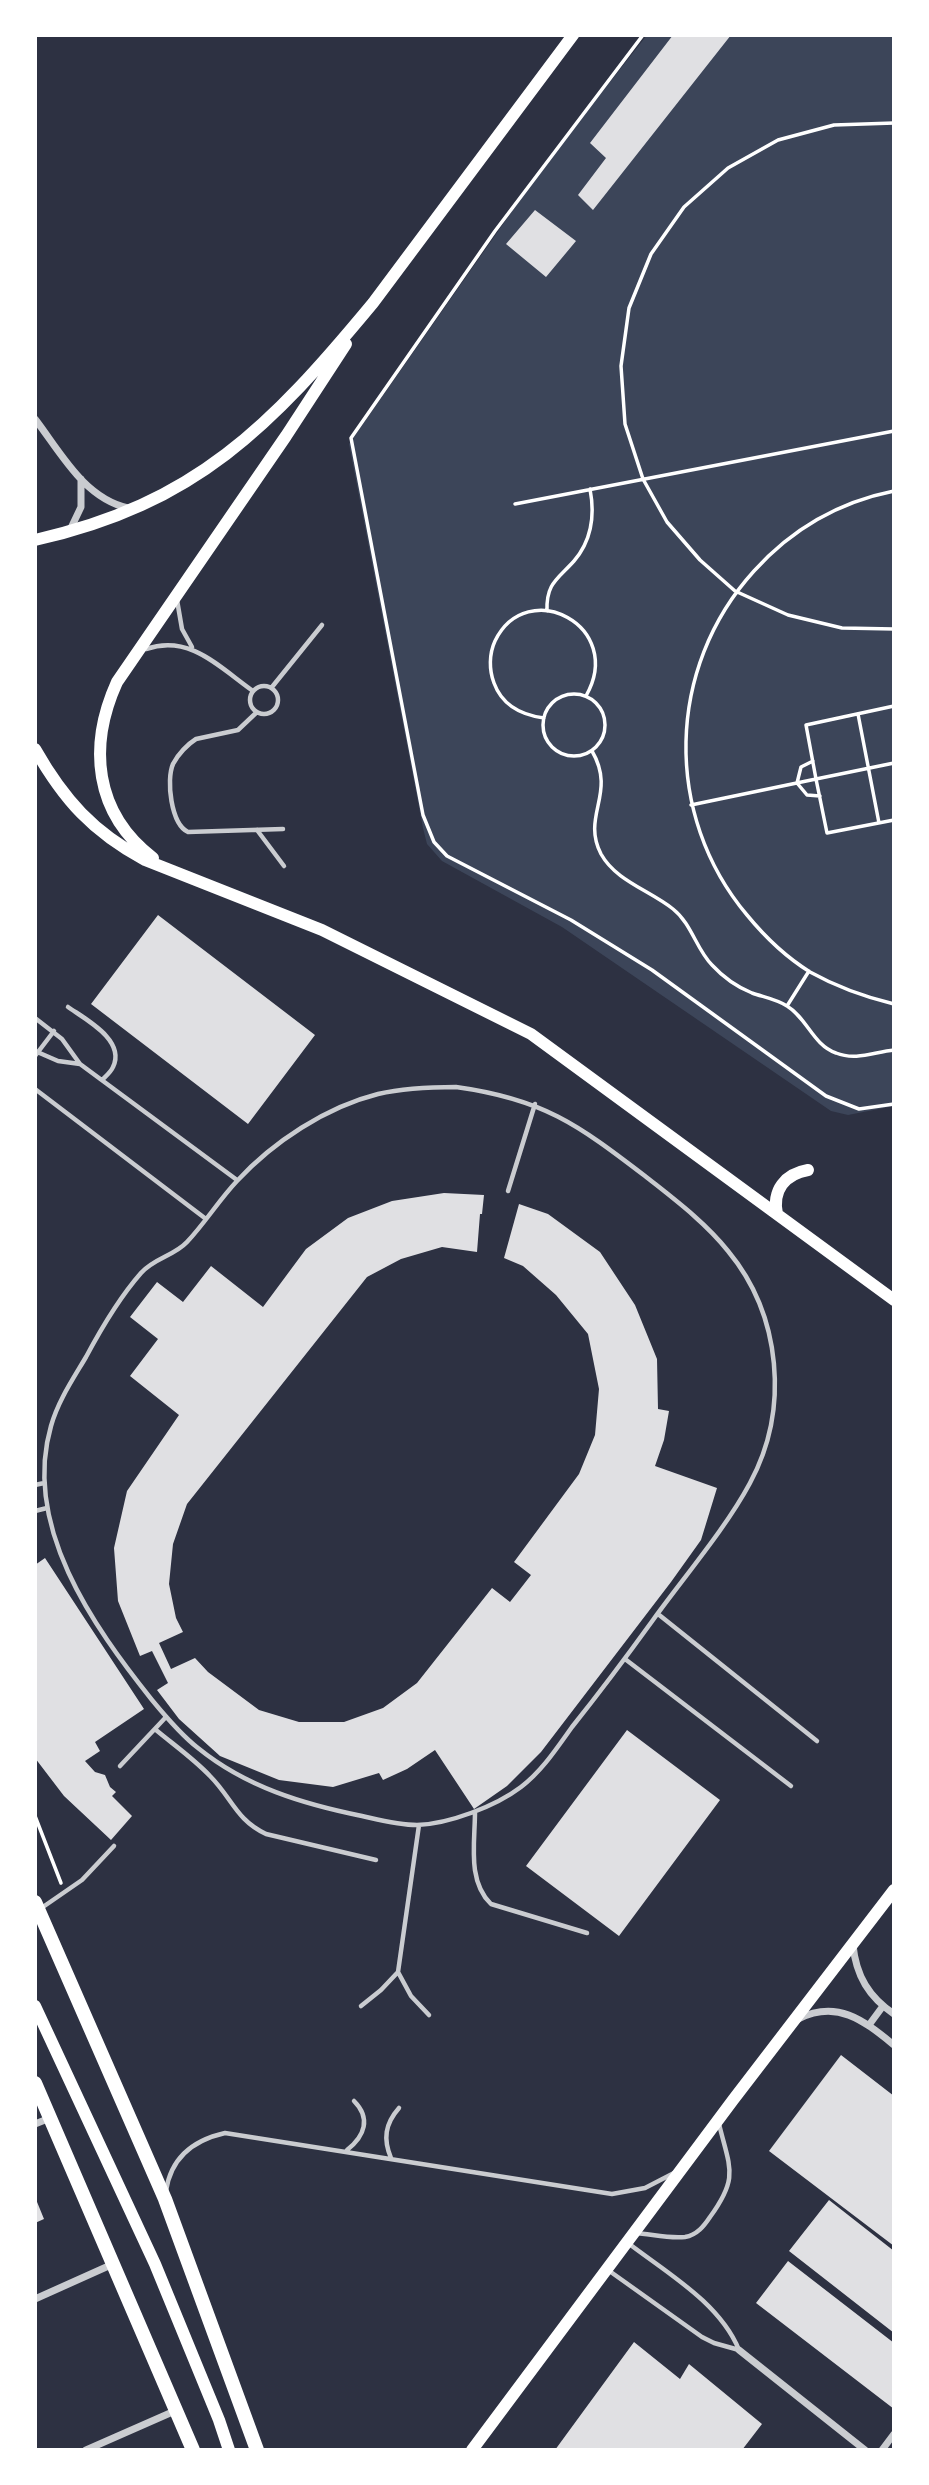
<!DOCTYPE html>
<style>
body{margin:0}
#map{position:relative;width:929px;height:2485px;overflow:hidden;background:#2d3142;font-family:Figtree,sans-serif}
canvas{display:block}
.frame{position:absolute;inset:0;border:37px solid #fff;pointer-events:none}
</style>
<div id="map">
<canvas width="929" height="2485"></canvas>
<div class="frame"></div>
</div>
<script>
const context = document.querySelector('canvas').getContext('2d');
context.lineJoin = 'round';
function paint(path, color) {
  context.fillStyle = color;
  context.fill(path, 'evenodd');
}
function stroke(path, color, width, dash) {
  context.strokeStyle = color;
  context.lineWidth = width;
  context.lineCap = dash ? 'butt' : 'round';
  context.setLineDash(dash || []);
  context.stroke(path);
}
paint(new Path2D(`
 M 647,35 L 894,35 L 894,1106 L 848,1115 L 831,1111 L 562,927 L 442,861 L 427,844 L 423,828 L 349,444 L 543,167 Z`), '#3c4559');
paint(new Path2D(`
 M 673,35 L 731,35 L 593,210 L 578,195 L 606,158 L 590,143 Z
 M 535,210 L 576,241 L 546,277 L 506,244 Z
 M 158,915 L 315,1035 L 248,1124 L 91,1004 Z
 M 444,1193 L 484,1195 L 482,1214 L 480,1214 L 477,1252 L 442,1247 L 401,1259 L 367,1277 L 187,1504 L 173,1544 L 169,1584 L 176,1618 L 183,1632 L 159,1643 L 171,1669 L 195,1658 L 208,1672 L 259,1710 L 299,1722 L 344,1722 L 383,1708 L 417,1683 L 492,1588 L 510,1602 L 531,1575 L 514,1562 L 579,1474 L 595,1435 L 599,1389 L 588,1334 L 556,1295 L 523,1266 L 504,1258 L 519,1204 L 548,1214 L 600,1252 L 635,1305 L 657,1359 L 658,1409 L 669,1411 L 664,1440 L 655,1466 L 717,1488 L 701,1540 L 671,1582 L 541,1752 L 507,1786 L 474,1809 L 435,1750 L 407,1769 L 383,1780 L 379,1773 L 333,1787 L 279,1780 L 220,1756 L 179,1719 L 157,1690 L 168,1683 L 152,1651 L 140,1656 L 118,1601 L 114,1548 L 127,1491 L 179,1415 L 130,1376 L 158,1339 L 130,1317 L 157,1282 L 183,1302 L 211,1266 L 263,1307 L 306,1249 L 348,1218 L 392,1201 Z
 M 45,1558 L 144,1709 L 95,1742 L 100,1751 L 85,1761 L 95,1772 L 105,1775 L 110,1787 L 116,1792 L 112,1796 L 132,1816 L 111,1840 L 64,1796 L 35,1758 L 35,1565 Z
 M 627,1730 L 720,1800 L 619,1936 L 526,1866 Z
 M 841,2055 L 894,2096 L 894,2246 L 769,2151 Z
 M 35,2197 L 44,2219 L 35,2223 Z
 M 829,2200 L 894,2251 L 894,2333 L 789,2251 Z
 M 788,2261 L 894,2343 L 894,2409 L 756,2303 Z
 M 634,2342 L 680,2379 L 689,2364 L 762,2424 L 742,2450 L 555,2450 Z`), '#e0e0e3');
stroke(new Path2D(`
 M 643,35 L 495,231 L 351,438 L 423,815 L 434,842 L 447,856 L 571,920 L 652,970 L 826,1096 L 859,1109 L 894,1104
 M 894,123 L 834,125 L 778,140 L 728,168 L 684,207 L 651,254 L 629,308 L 621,366 L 625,424 L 643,479 L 667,522 L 700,560 L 735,591 L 788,615 L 842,628 L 894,629
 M 894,491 C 839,502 791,530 754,571 C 666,668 663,815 747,915 C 765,937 786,957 810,972 C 837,987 865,997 894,1004
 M 515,504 L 894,431
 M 547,611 C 546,583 558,579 574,561 C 592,540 595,515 590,489
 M543 725a31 31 0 1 1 62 0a31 31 0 1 1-62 0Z
 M 894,706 L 806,725 L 816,779 L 894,763
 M 858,714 L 879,823
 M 544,718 C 521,715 502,705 494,683 C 489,670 489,654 495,641 C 527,575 626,626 586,696
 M 592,751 C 617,794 581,815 601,854 C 616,881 649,890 673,909 C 692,924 696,949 712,965 C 723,977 737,987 752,993 C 763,997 776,999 787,1006 C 807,1018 813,1045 836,1053 C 856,1061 874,1052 894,1050
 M 797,783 L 801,767 L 813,761
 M 797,783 L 807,795 L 820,796
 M 691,805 L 816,779 L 827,833 L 894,820
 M 787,1006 L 809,971
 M 35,1816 L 61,1883`), '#fff', 3.5);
stroke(new Path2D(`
 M 177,600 L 182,629 L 192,647
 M 146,649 C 190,634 219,667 253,691
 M250 700a14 14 0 1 1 28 0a14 14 0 1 1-28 0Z
 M 272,687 L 322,625
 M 257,712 L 238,730 L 196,739 C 188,744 178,754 173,764 C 166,780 171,824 188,832 L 283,829
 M 257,830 L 284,866
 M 68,1007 C 85,1019 126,1040 113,1067 C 111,1072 106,1076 102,1080
 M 35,1018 L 62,1039 L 80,1064 L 237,1180
 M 35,1051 L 58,1061 L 80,1064
 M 35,1056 L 54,1031
 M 456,1087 C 543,1099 577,1124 645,1176 C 674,1199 705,1222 728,1251 C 781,1315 790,1409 750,1483 C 726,1528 684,1577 653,1620 C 627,1656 600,1692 572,1727 C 557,1748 542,1771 521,1787 C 496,1806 449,1824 417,1825 C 399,1825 380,1820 362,1816 C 303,1804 246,1787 198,1748 C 181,1735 166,1717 152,1700 C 93,1626 22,1526 51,1426 C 58,1401 73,1379 86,1357 C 102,1327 119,1298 141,1273 C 154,1258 174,1256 187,1242 C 205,1223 219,1200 237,1181 C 273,1142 326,1107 378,1094 C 404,1088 430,1087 456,1087 Z
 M 35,1089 L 206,1219
 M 508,1191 L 535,1104
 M 35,1485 L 44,1483
 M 35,1511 L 47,1508
 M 658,1614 L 817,1741
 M 625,1659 L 791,1786
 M 156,1730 C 174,1745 194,1759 210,1776 C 232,1798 236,1820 266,1834 L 376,1860
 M 120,1766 L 166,1717
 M 475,1812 C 475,1842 467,1881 491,1904 L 587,1933
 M 419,1825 L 398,1972 L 411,1996 L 429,2015
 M 40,1909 L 82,1880 L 114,1846
 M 361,2006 L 381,1990 L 398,1972
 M 347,2150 C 365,2136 371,2118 354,2101
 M 391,2158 C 383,2139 385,2124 399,2108
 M 166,2191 C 171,2157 194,2140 225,2133 L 612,2194 L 645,2188 L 674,2173
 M 635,2233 C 651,2234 669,2239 685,2237 C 697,2235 704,2226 710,2217 C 739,2177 730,2169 719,2124
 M 628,2243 C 667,2273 720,2303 739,2350
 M 608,2270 L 702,2337 L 714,2343 L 739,2350`), '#caccd0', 4.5);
stroke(new Path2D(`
 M 35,419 C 61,453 84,498 128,508
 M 71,528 L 81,507 L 81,479
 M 853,1945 C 856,1976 869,1997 894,2014
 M 798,2019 C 838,1999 864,2021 894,2045
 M 869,2025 L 883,2006
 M 35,2124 L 50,2118
 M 35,2299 L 113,2264
 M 739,2350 L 865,2450
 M 86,2450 L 177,2410
 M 882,2450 L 894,2434`), '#caccd0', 7);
stroke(new Path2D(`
 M 35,540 C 196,504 271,426 373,303 L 573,35
 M 35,749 C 64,800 93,832 145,860 L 322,930 L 531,1034 L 894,1300
 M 153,858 C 94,813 88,746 117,682 L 286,436 L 346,344
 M 777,1214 C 772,1190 785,1174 808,1170
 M 35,2006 L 155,2264 L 219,2420 L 229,2450
 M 472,2450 L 733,2100 L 894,1890`), '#fff', 12);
stroke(new Path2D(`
 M 35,1902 L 165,2199 L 257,2450
 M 35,2083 L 193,2450`), '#fff', 14);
</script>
